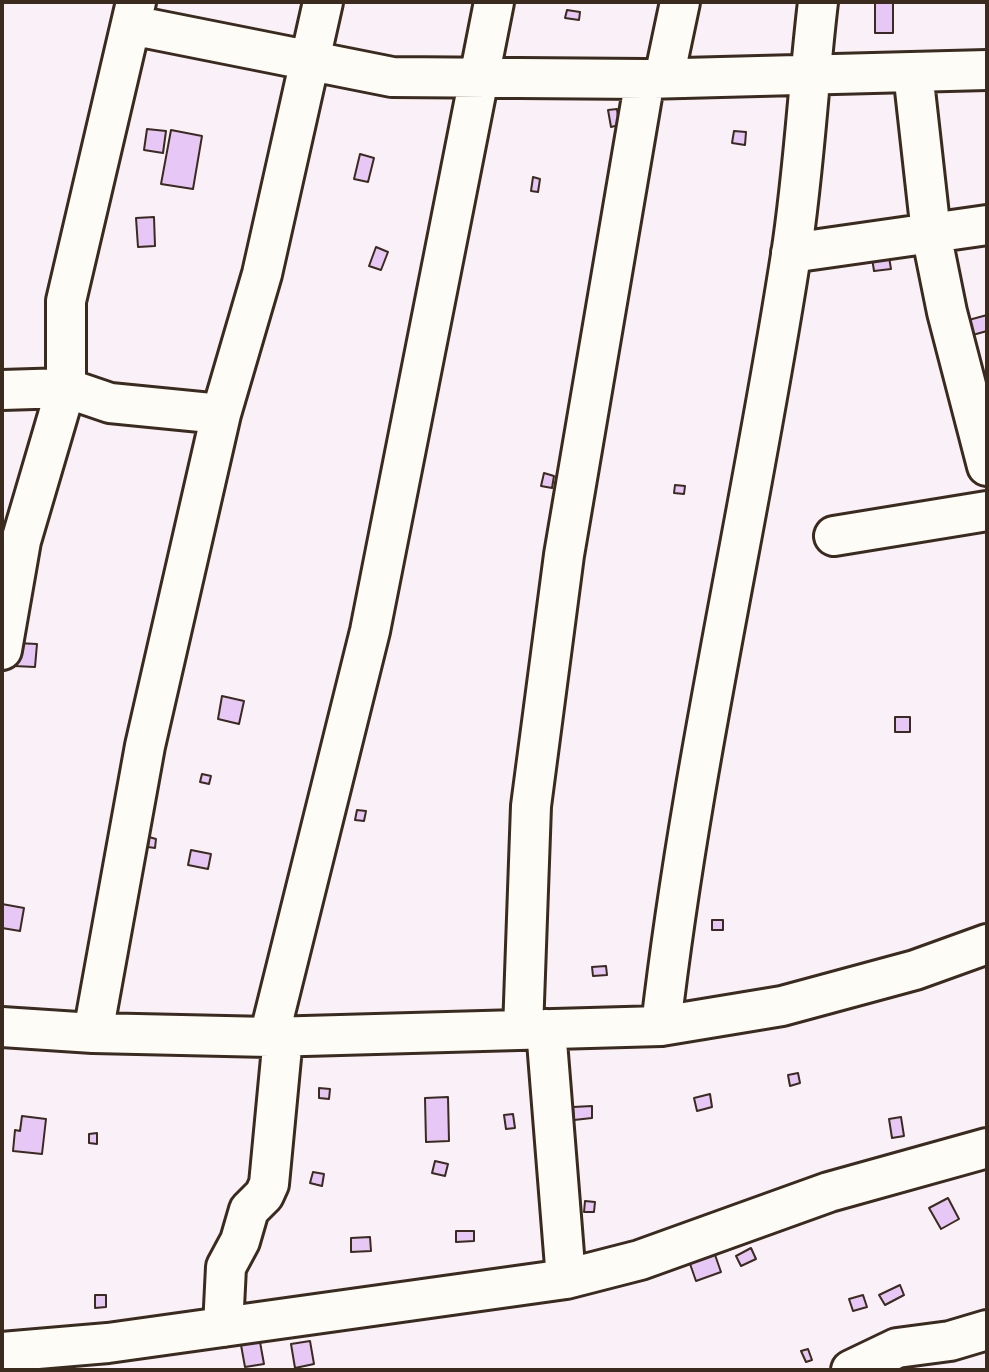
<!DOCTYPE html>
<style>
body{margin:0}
#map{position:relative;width:989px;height:1372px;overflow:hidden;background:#f9f1f7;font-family:Dekko,sans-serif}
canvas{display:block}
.frame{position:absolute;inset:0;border:4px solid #3b2a1e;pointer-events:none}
</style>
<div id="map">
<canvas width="989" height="1372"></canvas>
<div class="frame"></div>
</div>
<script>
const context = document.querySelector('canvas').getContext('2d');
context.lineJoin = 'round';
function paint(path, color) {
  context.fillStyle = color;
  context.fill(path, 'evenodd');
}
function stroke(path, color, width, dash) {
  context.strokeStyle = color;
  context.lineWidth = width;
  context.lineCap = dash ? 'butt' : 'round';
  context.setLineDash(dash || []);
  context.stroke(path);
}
const building = new Path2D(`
 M 875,2 L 893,2 L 893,33 L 875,33 Z
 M 567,10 L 580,12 L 579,20 L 565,18 Z
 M 617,109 L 619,125 L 611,127 L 608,110 Z
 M 147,129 L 166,131 L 163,153 L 144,150 Z
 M 171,130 L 202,136 L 193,189 L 161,184 Z
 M 734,131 L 746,132 L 745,145 L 732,143 Z
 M 360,154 L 374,158 L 368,182 L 354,179 Z
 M 533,177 L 540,179 L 538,192 L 531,191 Z
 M 154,217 L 155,246 L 138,247 L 136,218 Z
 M 376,247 L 388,252 L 381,270 L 369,266 Z
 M 889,257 L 891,269 L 874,271 L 872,258 Z
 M 987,315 L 987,331 L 969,336 L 965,321 Z
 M 544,473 L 554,476 L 552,488 L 541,486 Z
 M 675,485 L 685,486 L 684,494 L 674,493 Z
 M 16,643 L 37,644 L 35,667 L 14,666 Z
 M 222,696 L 244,701 L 239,724 L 218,719 Z
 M 895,717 L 910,717 L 910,732 L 895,732 Z
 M 202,774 L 211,776 L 209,784 L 200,782 Z
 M 357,810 L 366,811 L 364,821 L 355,820 Z
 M 149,837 L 156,839 L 155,848 L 148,847 Z
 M 191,850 L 211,854 L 208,869 L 188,865 Z
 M 2,904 L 24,908 L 20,931 L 2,928 Z
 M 712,920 L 723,920 L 723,930 L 712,930 Z
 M 606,966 L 607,975 L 593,976 L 592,967 Z
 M 798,1073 L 800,1083 L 790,1086 L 788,1075 Z
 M 319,1088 L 330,1089 L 329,1099 L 319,1098 Z
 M 710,1094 L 712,1107 L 697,1111 L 694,1098 Z
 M 448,1097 L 449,1141 L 426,1142 L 425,1098 Z
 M 592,1106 L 592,1118 L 574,1120 L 573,1107 Z
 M 513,1114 L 515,1128 L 506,1129 L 504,1115 Z
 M 22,1116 L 46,1119 L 42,1154 L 13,1151 L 15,1130 L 20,1131 Z
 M 901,1117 L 904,1136 L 892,1138 L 889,1119 Z
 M 97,1133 L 97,1144 L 89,1143 L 89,1134 Z
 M 435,1161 L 448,1164 L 445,1176 L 432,1173 Z
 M 313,1172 L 324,1174 L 322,1186 L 310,1183 Z
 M 948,1198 L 959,1219 L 941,1229 L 929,1208 Z
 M 585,1201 L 595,1202 L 594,1212 L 584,1212 Z
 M 456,1231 L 474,1231 L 474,1241 L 456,1242 Z
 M 370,1237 L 371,1251 L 351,1252 L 351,1238 Z
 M 751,1248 L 756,1259 L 741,1266 L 736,1256 Z
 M 714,1252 L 721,1272 L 696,1281 L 689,1261 Z
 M 900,1285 L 904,1295 L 885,1305 L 879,1295 Z
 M 95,1295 L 106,1295 L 106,1307 L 95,1308 Z
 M 863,1295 L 867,1307 L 853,1311 L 849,1299 Z
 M 310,1341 L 314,1364 L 295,1368 L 291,1344 Z
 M 260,1342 L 264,1364 L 245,1367 L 241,1345 Z
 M 808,1349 L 812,1360 L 806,1362 L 801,1351 Z`);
paint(building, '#e7c7f5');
stroke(building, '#3b2a1e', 2);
const minor = new Path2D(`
 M 131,25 L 392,77 L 645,79 L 987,70
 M 913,72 L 931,233 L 947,312 L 987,466
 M 664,78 L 680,2
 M 791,253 L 987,225
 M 2,390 L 66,388 L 110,403 L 221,414
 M 834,536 L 987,511
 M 2,650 L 21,541 L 66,388 L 66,301 L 136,2
 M 661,1026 C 691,767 751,513 791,255 C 804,172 808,86 818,2
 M 2,1027 L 93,1033 L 269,1037 L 661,1026 L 782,1006 L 915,970 L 987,944
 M 546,1029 L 566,1279
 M 523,1030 L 531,806 L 564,555 L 645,79
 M 93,1033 L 145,746 L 221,414 L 262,274 L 323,2
 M 269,1037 L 370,631 L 494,2
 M 223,1327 L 226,1267 L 240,1241 L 249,1210 L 264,1195 L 269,1184 L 283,1037
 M 2,1352 L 108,1343 L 566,1279 L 640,1260 L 829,1192 L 987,1148
 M 851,1370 L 897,1348 L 950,1341 L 987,1330`);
stroke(minor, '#3b2a1e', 44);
stroke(minor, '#fdfcf7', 38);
</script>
